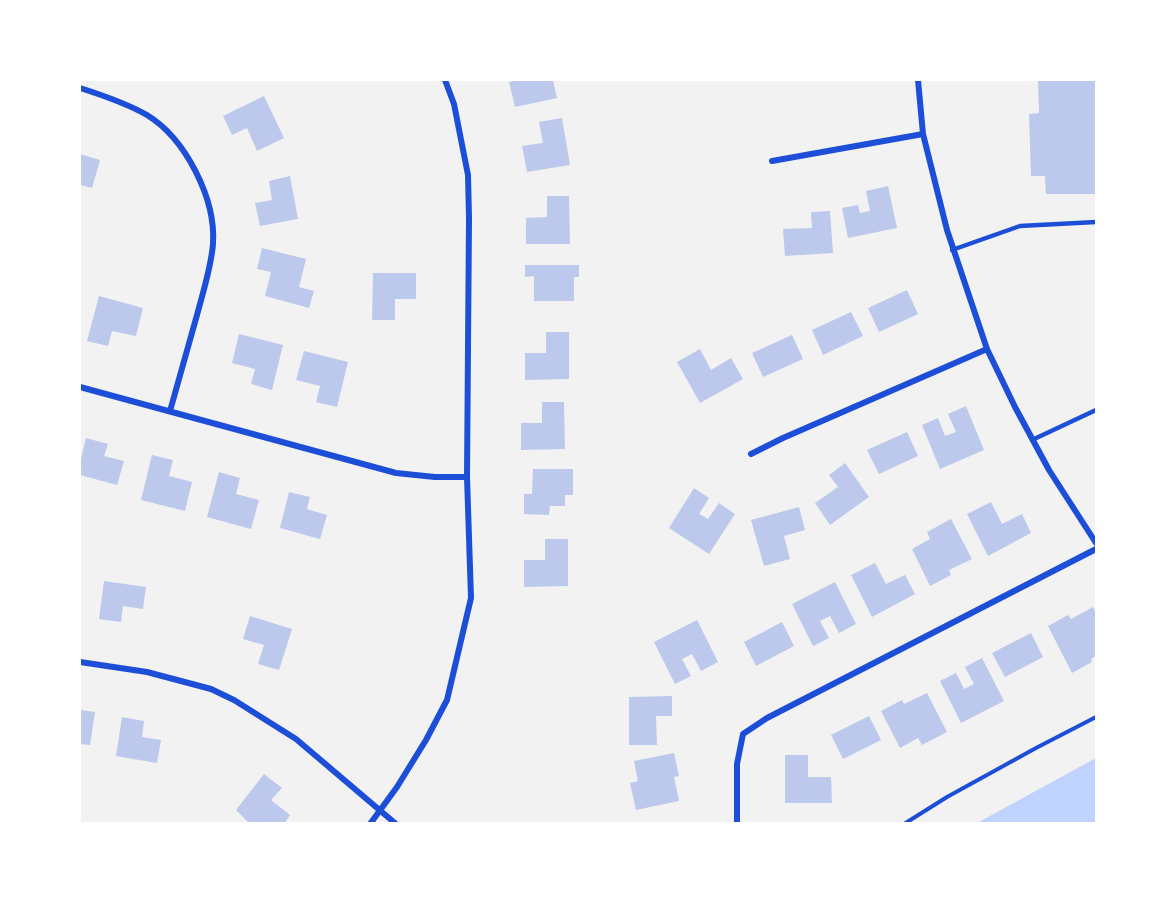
<!DOCTYPE html>
<style>
body{margin:0}
#map{position:relative;width:1176px;height:903px;overflow:hidden;background:#f2f2f2;font-family:"IBM Plex Sans",sans-serif}
canvas{display:block}
.frame{position:absolute;inset:0;border:81px solid #fff;pointer-events:none}
</style>
<div id="map">
<canvas width="1176" height="903"></canvas>
<div class="frame"></div>
</div>
<script>
const context = document.querySelector('canvas').getContext('2d');
context.lineJoin = 'round';
function paint(path, color) {
  context.fillStyle = color;
  context.fill(path, 'evenodd');
}
function stroke(path, color, width, dash) {
  context.strokeStyle = color;
  context.lineWidth = width;
  context.lineCap = dash ? 'butt' : 'round';
  context.setLineDash(dash || []);
  context.stroke(path);
}
paint(new Path2D(`
 M 1096,758 L 1096,823 L 977,823 Z`), '#bfd3fe');
paint(new Path2D(`
 M 519,80 L 553,80 L 557,98 L 515,107 L 509,82 Z
 M 1038,80 L 1096,80 L 1096,194 L 1046,194 L 1045,176 L 1031,176 L 1029,114 L 1039,113 Z
 M 264,96 L 284,138 L 257,151 L 247,128 L 232,135 L 223,116 Z
 M 562,118 L 570,165 L 527,172 L 522,146 L 543,143 L 539,122 Z
 M 80,154 L 100,160 L 92,188 L 80,185 Z
 M 290,176 L 298,219 L 260,226 L 255,203 L 272,200 L 269,181 Z
 M 888,186 L 897,228 L 848,238 L 842,208 L 858,205 L 860,213 L 870,211 L 866,191 Z
 M 547,196 L 569,196 L 570,244 L 526,244 L 526,218 L 547,217 Z
 M 830,211 L 833,253 L 785,256 L 783,229 L 812,228 L 811,212 Z
 M 262,248 L 306,259 L 299,287 L 314,291 L 309,308 L 265,296 L 271,272 L 257,269 Z
 M 525,265 L 579,265 L 579,277 L 574,277 L 574,301 L 534,301 L 534,276 L 525,277 Z
 M 373,273 L 416,273 L 416,299 L 395,299 L 395,320 L 372,320 Z
 M 907,290 L 918,314 L 879,332 L 868,308 Z
 M 99,296 L 143,308 L 136,336 L 112,331 L 108,346 L 87,341 Z
 M 851,312 L 863,336 L 823,355 L 812,330 Z
 M 546,332 L 569,332 L 569,379 L 525,380 L 525,353 L 546,353 Z
 M 239,334 L 283,345 L 272,390 L 251,384 L 255,369 L 232,363 Z
 M 792,335 L 803,359 L 763,377 L 752,353 Z
 M 700,349 L 711,370 L 731,358 L 743,379 L 700,403 L 677,362 Z
 M 304,351 L 348,362 L 337,407 L 316,402 L 320,386 L 296,380 Z
 M 542,402 L 564,402 L 565,449 L 521,450 L 521,423 L 542,423 Z
 M 966,406 L 984,450 L 940,469 L 922,425 L 938,418 L 945,436 L 956,432 L 948,414 Z
 M 907,432 L 918,456 L 879,474 L 867,450 Z
 M 86,438 L 108,444 L 104,456 L 124,461 L 117,485 L 80,475 L 80,463 Z
 M 152,455 L 173,460 L 169,476 L 192,482 L 185,511 L 141,500 Z
 M 845,463 L 869,497 L 830,525 L 815,503 L 838,487 L 829,475 Z
 M 533,469 L 573,469 L 573,495 L 565,495 L 565,506 L 550,506 L 549,515 L 524,514 L 524,494 L 532,494 Z
 M 219,472 L 240,478 L 236,494 L 259,500 L 251,529 L 207,517 Z
 M 694,488 L 709,498 L 699,514 L 708,519 L 719,503 L 735,514 L 709,554 L 669,528 Z
 M 289,492 L 310,497 L 307,509 L 327,515 L 320,539 L 280,528 Z
 M 991,502 L 1002,524 L 1022,514 L 1031,533 L 988,556 L 967,514 Z
 M 799,507 L 805,530 L 784,536 L 790,559 L 764,566 L 751,520 Z
 M 951,519 L 972,559 L 949,570 L 951,575 L 930,586 L 912,549 L 930,539 L 927,532 Z
 M 545,539 L 568,539 L 568,586 L 524,587 L 524,560 L 545,560 Z
 M 875,563 L 886,584 L 905,575 L 915,594 L 872,617 L 851,575 Z
 M 104,581 L 146,587 L 143,609 L 123,606 L 121,622 L 99,619 Z
 M 835,582 L 856,624 L 839,633 L 830,616 L 820,621 L 829,638 L 813,646 L 792,604 Z
 M 1093,607 L 1096,614 L 1096,656 L 1091,659 L 1092,662 L 1072,673 L 1048,626 L 1068,615 L 1071,619 Z
 M 250,616 L 292,629 L 279,670 L 258,664 L 264,645 L 243,639 Z
 M 697,620 L 718,662 L 701,671 L 692,654 L 682,659 L 691,676 L 675,684 L 654,642 Z
 M 782,622 L 794,646 L 756,666 L 744,642 Z
 M 1031,633 L 1043,657 L 1005,677 L 992,653 Z
 M 982,658 L 1004,701 L 961,723 L 940,681 L 956,673 L 964,689 L 974,684 L 965,667 Z
 M 927,693 L 947,732 L 922,745 L 918,738 L 900,748 L 881,711 L 902,700 L 904,704 Z
 M 672,696 L 672,716 L 656,716 L 657,745 L 629,745 L 629,697 Z
 M 80,710 L 95,712 L 90,745 L 80,744 Z
 M 869,716 L 881,740 L 843,759 L 831,735 Z
 M 122,717 L 144,721 L 142,737 L 161,740 L 157,763 L 116,756 Z
 M 674,753 L 679,776 L 674,777 L 679,801 L 636,810 L 630,783 L 638,781 L 634,761 Z
 M 785,755 L 808,755 L 808,777 L 831,777 L 832,803 L 785,803 Z
 M 264,774 L 282,788 L 271,800 L 290,815 L 284,824 L 250,824 L 236,810 Z`), '#bdc9ec');
stroke(new Path2D(`
 M 904,824 L 947,797 L 1036,748 L 1096,717`), '#1d4ed8', 4);
stroke(new Path2D(`
 M 952,250 L 1020,226 L 1096,222
 M 1032,440 L 1096,410`), '#1d4ed8', 4.5);
stroke(new Path2D(`
 M 918,80 L 923,134 L 947,230 L 987,349 L 1015,407 L 1049,470 L 1096,543
 M 80,88 C 102,95 126,103 147,115 C 186,139 216,199 213,244 C 211,268 203,292 197,315 C 188,347 179,379 170,411
 M 772,161 L 923,134
 M 80,387 L 396,473 L 435,477 L 467,477
 M 751,454 L 783,438 L 987,349
 M 80,662 L 147,672 L 211,689 L 234,700 L 296,739 L 396,824
 M 370,824 L 397,787 L 426,740 L 447,700 L 471,598 L 467,477 L 469,218 L 468,175 L 454,104 L 445,80
 M 737,824 L 737,764 L 743,734 L 767,718 L 1096,549`), '#1d4ed8', 6);
</script>
